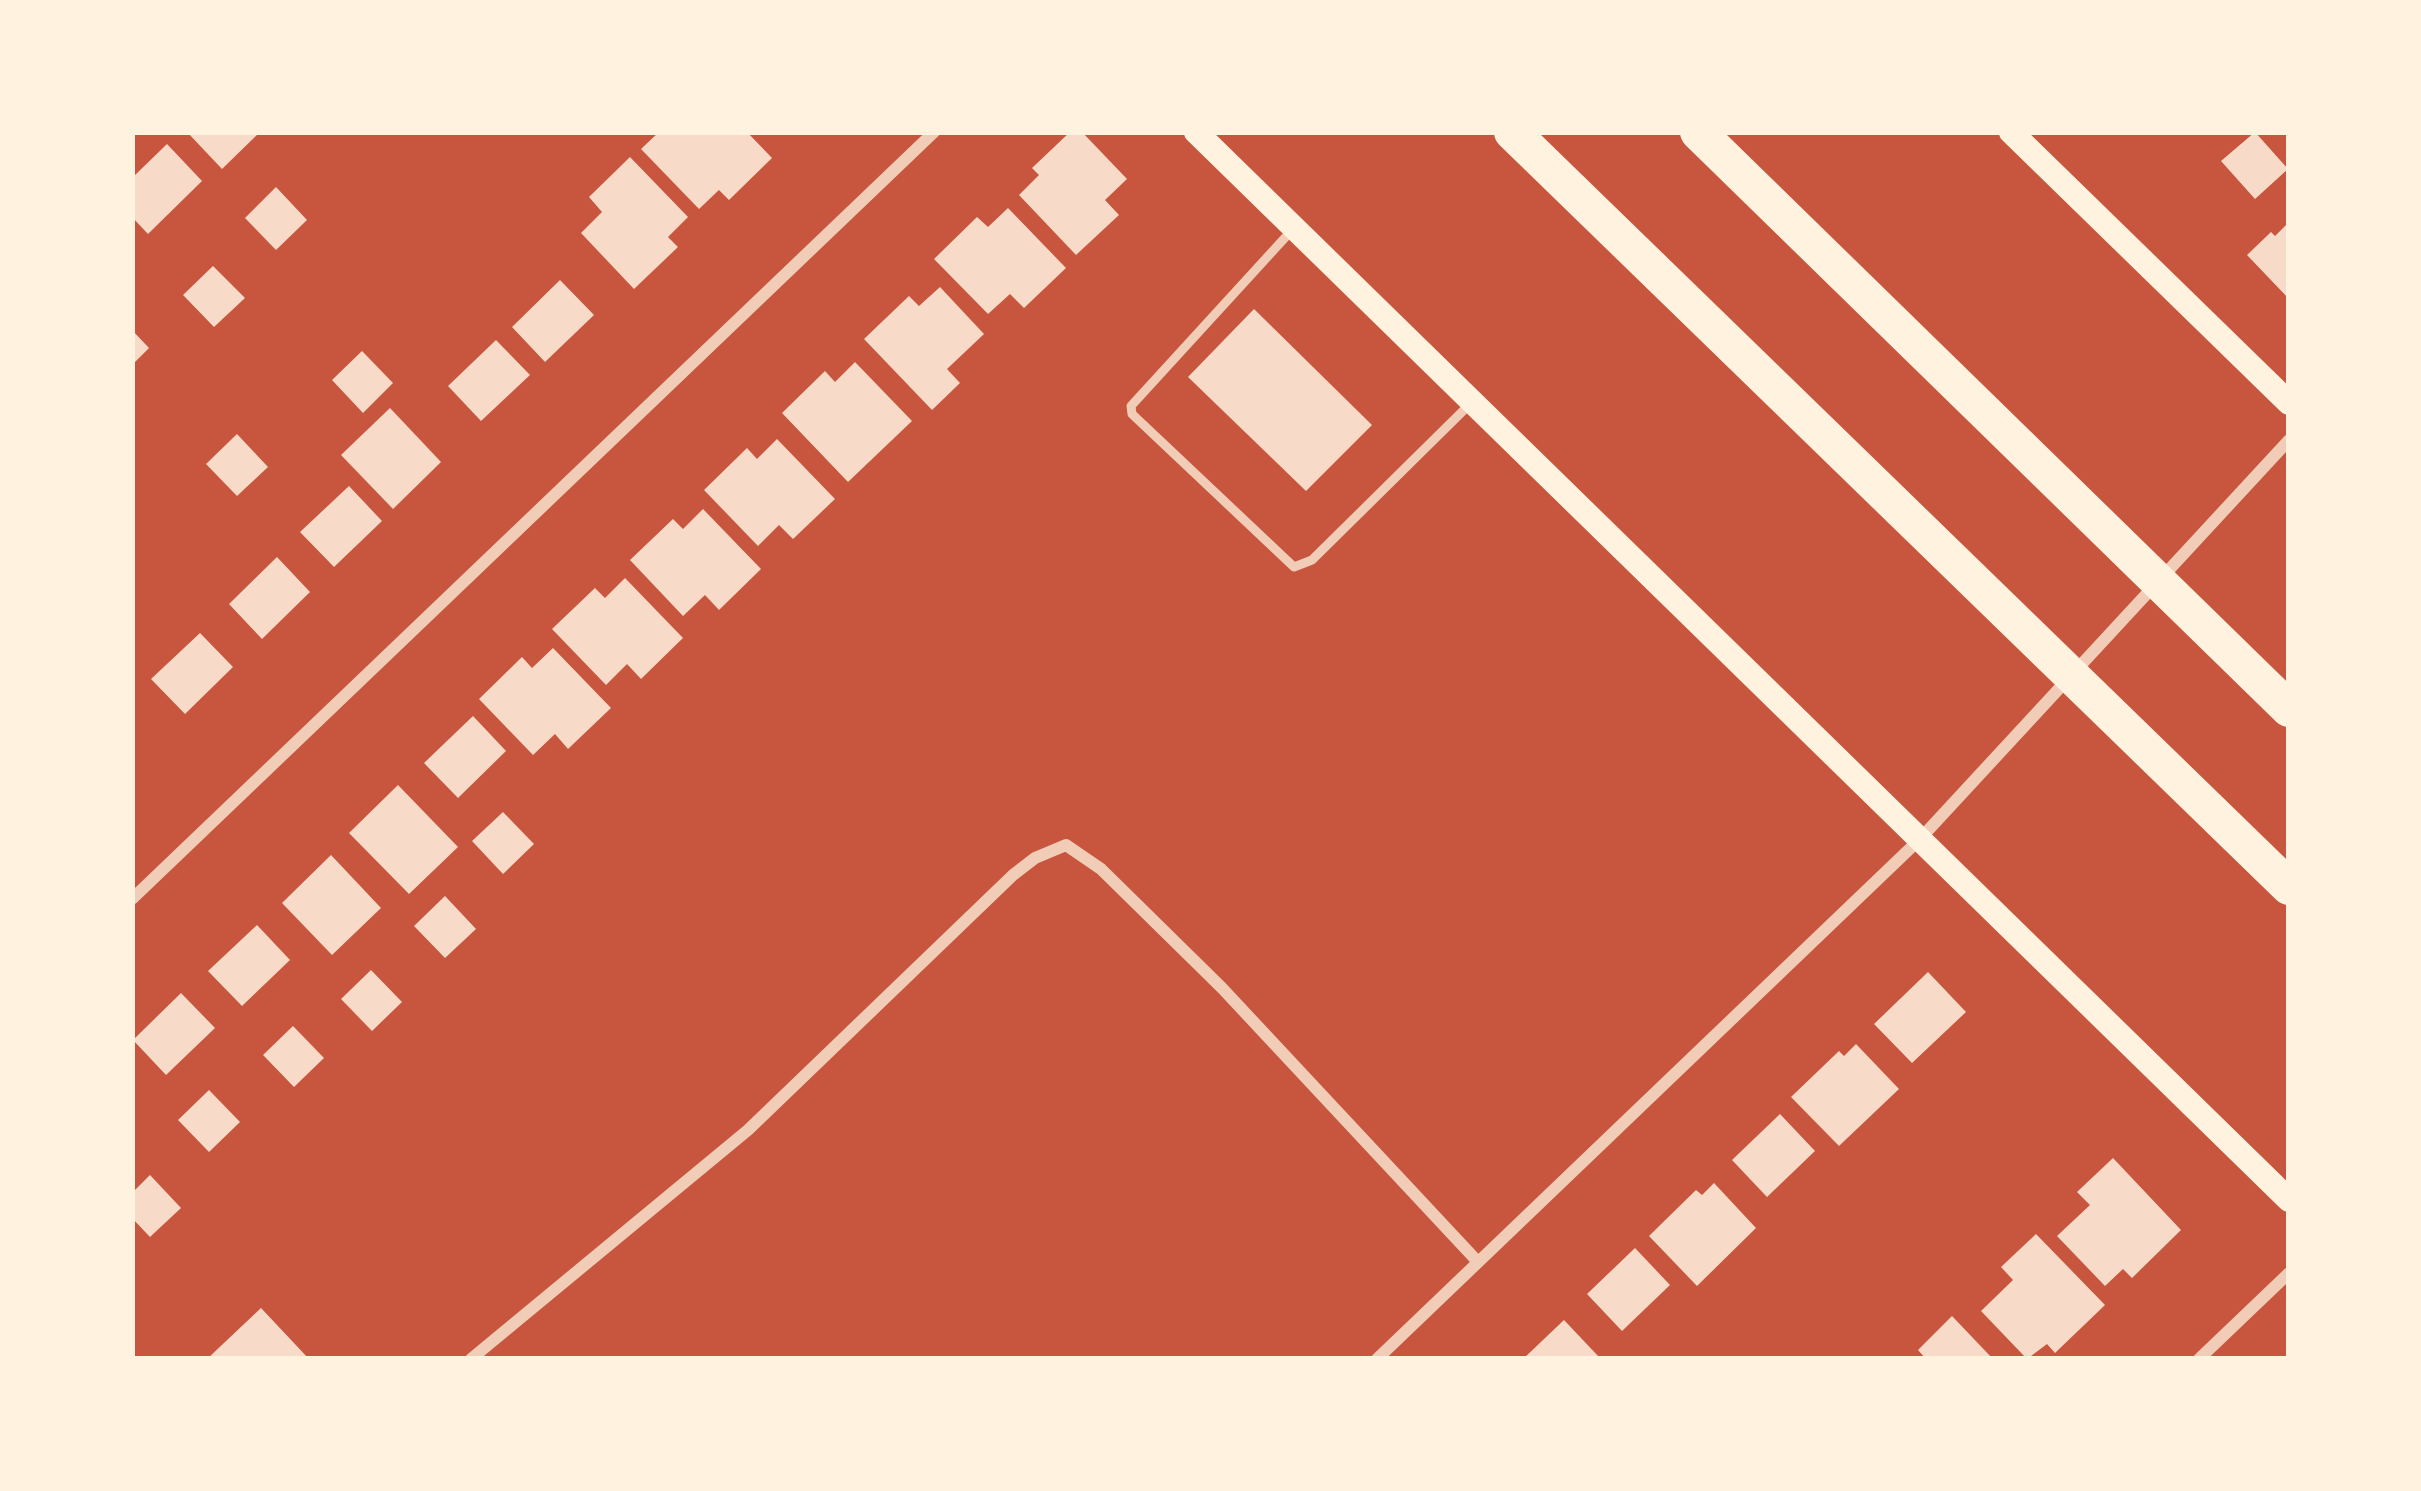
<!DOCTYPE html>
<style>
body{margin:0}
#map{position:relative;width:2421px;height:1491px;overflow:hidden;background:#c8553d;font-family:Karla,sans-serif}
canvas{display:block}
.frame{position:absolute;inset:0;border:135px solid #fff3e0;pointer-events:none}
</style>
<div id="map">
<canvas width="2421" height="1491"></canvas>
<div class="frame"></div>
</div>
<script>
const context = document.querySelector('canvas').getContext('2d');
context.lineJoin = 'round';
function paint(path, color) {
  context.fillStyle = color;
  context.fill(path, 'evenodd');
}
function stroke(path, color, width, dash) {
  context.strokeStyle = color;
  context.lineWidth = width;
  context.lineCap = dash ? 'butt' : 'round';
  context.setLineDash(dash || []);
  context.stroke(path);
}
paint(new Path2D(`
 M 187,132 L 260,132 L 222,169 Z
 M 659,132 L 747,132 L 772,158 L 729,200 L 719,190 L 699,209 L 641,149 Z
 M 1070,132 L 1082,132 L 1127,179 L 1105,200 L 1119,215 L 1076,255 L 1019,195 L 1039,175 L 1032,168 Z
 M 2255,132 L 2288,169 L 2255,199 L 2221,161 Z
 M 167,144 L 202,181 L 148,234 L 132,217 L 132,178 Z
 M 630,157 L 688,217 L 668,237 L 678,247 L 634,289 L 581,233 L 602,212 L 589,197 Z
 M 276,187 L 307,220 L 276,250 L 245,218 Z
 M 1008,208 L 1066,268 L 1024,308 L 1010,294 L 988,314 L 934,259 L 977,217 L 988,227 Z
 M 2289,222 L 2289,299 L 2247,255 L 2271,232 L 2275,236 Z
 M 213,266 L 245,298 L 214,327 L 183,295 Z
 M 560,280 L 594,315 L 545,362 L 512,327 Z
 M 940,287 L 984,334 L 947,369 L 960,383 L 932,410 L 864,339 L 909,296 L 919,306 Z
 M 1254,309 L 1372,425 L 1306,491 L 1188,377 Z
 M 132,330 L 149,348 L 132,365 Z
 M 496,340 L 530,375 L 481,421 L 448,386 Z
 M 362,351 L 393,383 L 363,413 L 332,380 Z
 M 855,362 L 912,421 L 848,482 L 782,413 L 825,371 L 835,382 Z
 M 390,408 L 441,462 L 393,509 L 341,455 Z
 M 237,434 L 268,467 L 237,496 L 206,464 Z
 M 777,439 L 835,499 L 793,539 L 779,525 L 758,546 L 704,490 L 747,448 L 757,459 Z
 M 349,486 L 382,521 L 334,567 L 300,532 Z
 M 703,509 L 761,569 L 719,610 L 705,595 L 683,616 L 630,560 L 673,519 L 683,529 Z
 M 277,557 L 310,592 L 262,639 L 229,604 Z
 M 625,578 L 683,638 L 641,679 L 627,664 L 606,685 L 552,629 L 595,588 L 605,598 Z
 M 200,633 L 233,667 L 185,714 L 151,679 Z
 M 553,648 L 611,708 L 568,749 L 555,734 L 533,755 L 479,699 L 522,657 L 532,668 Z
 M 473,716 L 506,751 L 458,798 L 424,763 Z
 M 398,785 L 458,847 L 409,894 L 349,833 Z
 M 503,812 L 534,844 L 503,874 L 472,841 Z
 M 331,855 L 381,908 L 332,955 L 282,903 Z
 M 445,896 L 476,929 L 445,958 L 414,926 Z
 M 257,925 L 290,960 L 242,1006 L 208,971 Z
 M 371,970 L 402,1002 L 372,1031 L 341,999 Z
 M 1928,972 L 1966,1012 L 1912,1063 L 1874,1024 Z
 M 181,993 L 215,1028 L 166,1075 L 133,1040 Z
 M 293,1026 L 324,1058 L 294,1087 L 263,1055 Z
 M 1856,1044 L 1899,1089 L 1839,1146 L 1791,1097 L 1839,1051 L 1844,1056 Z
 M 209,1090 L 240,1122 L 209,1152 L 178,1120 Z
 M 1780,1114 L 1815,1151 L 1767,1197 L 1732,1160 Z
 M 2113,1158 L 2181,1230 L 2132,1278 L 2123,1269 L 2105,1286 L 2057,1236 L 2090,1205 L 2077,1192 Z
 M 150,1175 L 181,1208 L 150,1237 L 132,1218 L 132,1193 Z
 M 1714,1183 L 1756,1228 L 1697,1286 L 1649,1236 L 1696,1190 L 1702,1195 Z
 M 2036,1234 L 2105,1305 L 2055,1353 L 2047,1344 L 2027,1359 L 1981,1311 L 2013,1280 L 2001,1267 Z
 M 1635,1248 L 1670,1285 L 1622,1331 L 1587,1294 Z
 M 261,1308 L 309,1359 L 207,1359 Z
 M 1952,1316 L 1993,1359 L 1926,1359 L 1918,1350 Z
 M 1564,1320 L 1599,1357 L 1523,1359 Z`), '#f7dbc8');
stroke(new Path2D(`
 M 1292,230 L 1131,406 L 1132,414 L 1294,567 L 1312,560 L 1472,402`), '#f1ccb7', 9);
stroke(new Path2D(`
 M 132,899 L 934,132
 M 471,1359 L 748,1130 L 1013,875 L 1035,858 L 1066,845 L 1101,869 L 1222,988 L 1478,1262
 M 1377,1359 L 1920,839 L 2289,440
 M 2199,1359 L 2289,1273`), '#f1ccb7', 12);
stroke(new Path2D(`
 M 1196,132 L 2289,1200
 M 2011,132 L 2289,403`), '#fff3e0', 24);
stroke(new Path2D(`
 M 1512,132 L 2289,887
 M 1698,132 L 2289,709`), '#fff3e0', 36);
</script>
